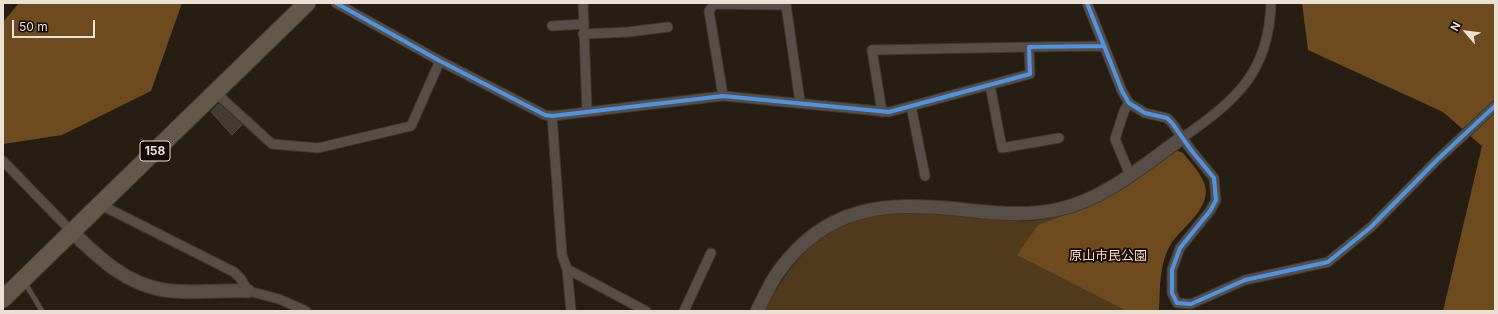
<!DOCTYPE html>
<meta charset="utf-8">
<style>
body{margin:0}
#map{position:relative;width:1498px;height:314px;overflow:hidden;background:#271e13;font-family:Inter,sans-serif}
canvas{display:block}
.frame{position:absolute;inset:0;border:4px solid #ebe0d4;pointer-events:none}
.north{position:absolute;left:1446px;top:12px;width:40px;height:40px;-webkit-text-stroke:3px #120a04;paint-order:stroke;rotate:298deg;font-size:11px;font-weight:700;line-height:16px;text-align:center;color:#ebe0d4}
.north::after{content:'';display:block;margin:auto;width:14px;height:18px;background:#ebe0d4;clip-path:polygon(50% 0,100% 100%,50% 72%,0 100%)}
.scale{position:absolute;left:12px;top:20px;width:83px;height:18px;box-sizing:border-box;border:2px solid #ebe0d4;border-top:0;padding-left:5px;font-size:12px;line-height:14px;white-space:nowrap;color:#ebe0d4;-webkit-text-stroke:3px #120a04;paint-order:stroke}
</style>
<div id="map">
<canvas width="1498" height="314"></canvas>
<div class="frame"></div>
<div class="north">N</div>
<div class="scale">50 m</div>
</div>
<script>
const context = document.querySelector('canvas').getContext('2d');
context.lineJoin = 'round';
function paint(path, color) {
  context.fillStyle = color;
  context.fill(path, 'evenodd');
}
function stroke(path, color, width, dash) {
  context.strokeStyle = color;
  context.lineWidth = width;
  context.lineCap = dash ? 'butt' : 'round';
  context.setLineDash(dash || []);
  context.stroke(path);
}
function label(font, color, halo, rows, align = 'center') {
  context.font = font + ' Inter,"Noto Sans JP",sans-serif';
  context.lineWidth = 3.5;
  context.setLineDash([]);
  context.textBaseline = 'middle';
  context.strokeStyle = halo;
  context.fillStyle = color;
  for (const [text, x, y, turn = 0] of rows) {
    context.save();
    context.translate(x, y);
    context.rotate((+turn || 0) * Math.PI / 180);
    context.textAlign = isNaN(turn) ? turn : align;
    if (halo) context.strokeText(text, 0, 0);
    context.fillText(text, 0, 0);
    context.restore();
  }
}
paint(new Path2D(`
 M 1177,151 L 1183,153 C 1190,162 1200,172 1204,183 C 1213,206 1184,226 1172,242 C 1159,262 1160,288 1159,311 L 765,311 C 793,254 830,217 895,213 C 921,211 948,216 974,218 C 996,219 1021,224 1043,219 C 1092,210 1136,178 1177,151 Z`), '#51391c');
paint(new Path2D(`
 M 19,3 L 182,3 L 151,91 L 62,135 L 3,144 L 3,22 Z
 M 1302,3 L 1495,3 L 1495,311 L 1443,311 L 1482,146 L 1443,112 L 1308,50 Z
 M 1177,151 L 1183,153 C 1190,162 1200,172 1204,183 C 1213,206 1184,226 1172,242 C 1159,262 1160,288 1159,311 L 1127,311 L 1017,255 L 1038,225 L 1091,205 L 1129,183 Z`), '#6e4b1e');
const building = new Path2D(`
 M 219,104 L 242,125 L 232,135 L 211,112 Z`);
paint(building, '#433a32');
stroke(building, '#4f473d', 1);
const lane = new Path2D(`
 M 25,283 L 42,311`);
const street = new Path2D(`
 M 336,3 L 440,61 L 545,115 L 552,116 L 723,96 L 889,112 L 1030,74 L 1029,47 L 1104,46
 M 583,3 L 587,111
 M 1087,3 L 1122,91 L 1129,103 L 1145,113 L 1167,118 L 1172,123 L 1191,150 L 1214,178 L 1216,200 L 1210,211 L 1180,248 L 1172,270 L 1172,293 L 1177,303 L 1191,304 L 1245,280 L 1328,262 L 1371,227 L 1437,160 L 1495,106
 M 552,26 L 584,24
 M 583,34 L 628,32 L 668,27
 M 990,85 L 1002,148 L 1059,138
 M 215,92 L 272,144 L 318,148 L 411,126 L 440,61
 M 723,96 L 709,11 L 714,4 L 786,5 L 800,102
 M 1129,103 L 1124,111 L 1115,139 L 1130,175
 M 911,106 L 925,176
 M 882,112 L 872,50 L 1029,47
 M 552,116 L 562,255 L 567,269 L 571,311
 M 1182,138 C 1236,100 1269,73 1271,3
 M 3,161 L 72,232
 M 101,205 L 234,272 L 241,279 L 248,291 L 279,299 L 306,311
 M 567,269 L 646,311
 M 684,311 L 711,253`);
const secondary = new Path2D(`
 M 72,232 C 99,258 126,284 164,290 C 191,294 221,290 248,291
 M 757,311 C 764,298 770,283 779,271 C 826,206 884,202 957,209 C 991,213 1027,217 1060,209 C 1105,199 1145,164 1182,138`);
const highway = new Path2D(`
 M 3,299 L 307,3`);
stroke(lane, '#403830', 6);
stroke(street, '#403830', 11);
stroke(secondary, '#403830', 15);
stroke(highway, '#403830', 19);
stroke(lane, '#564e47', 4.5);
stroke(street, '#564e47', 9);
stroke(secondary, '#564e47', 13);
stroke(highway, '#635849', 17);
stroke(new Path2D(`
 M 336,3 L 440,61 L 545,115 L 552,116 L 723,96 L 889,112 L 1030,74 L 1029,47 L 1104,46
 M 1087,3 L 1122,91 L 1129,103 L 1145,113 L 1167,118 L 1172,123 L 1191,150 L 1214,178 L 1216,200 L 1210,211 L 1180,248 L 1172,270 L 1172,293 L 1177,303 L 1191,304 L 1245,280 L 1328,262 L 1371,227 L 1437,160 L 1495,106`), '#4d94e3', 4);
for (const [x, y, w] of [
 [155,151,30]
]) {
  const box = new Path2D();
  box.roundRect(x - w / 2, y - 10, w, 20, 3);
  context.fillStyle = '#120a04';
  context.fill(box);
  stroke(box, '#ebe0d4', 1);
}
label('bold 12px', '#ebe0d4', null, [
 ["158",155,151]
]);
label('13px', '#ffd9b0', '#120a04', [
 ["原山市民公園",1108,256]
]);
</script>
